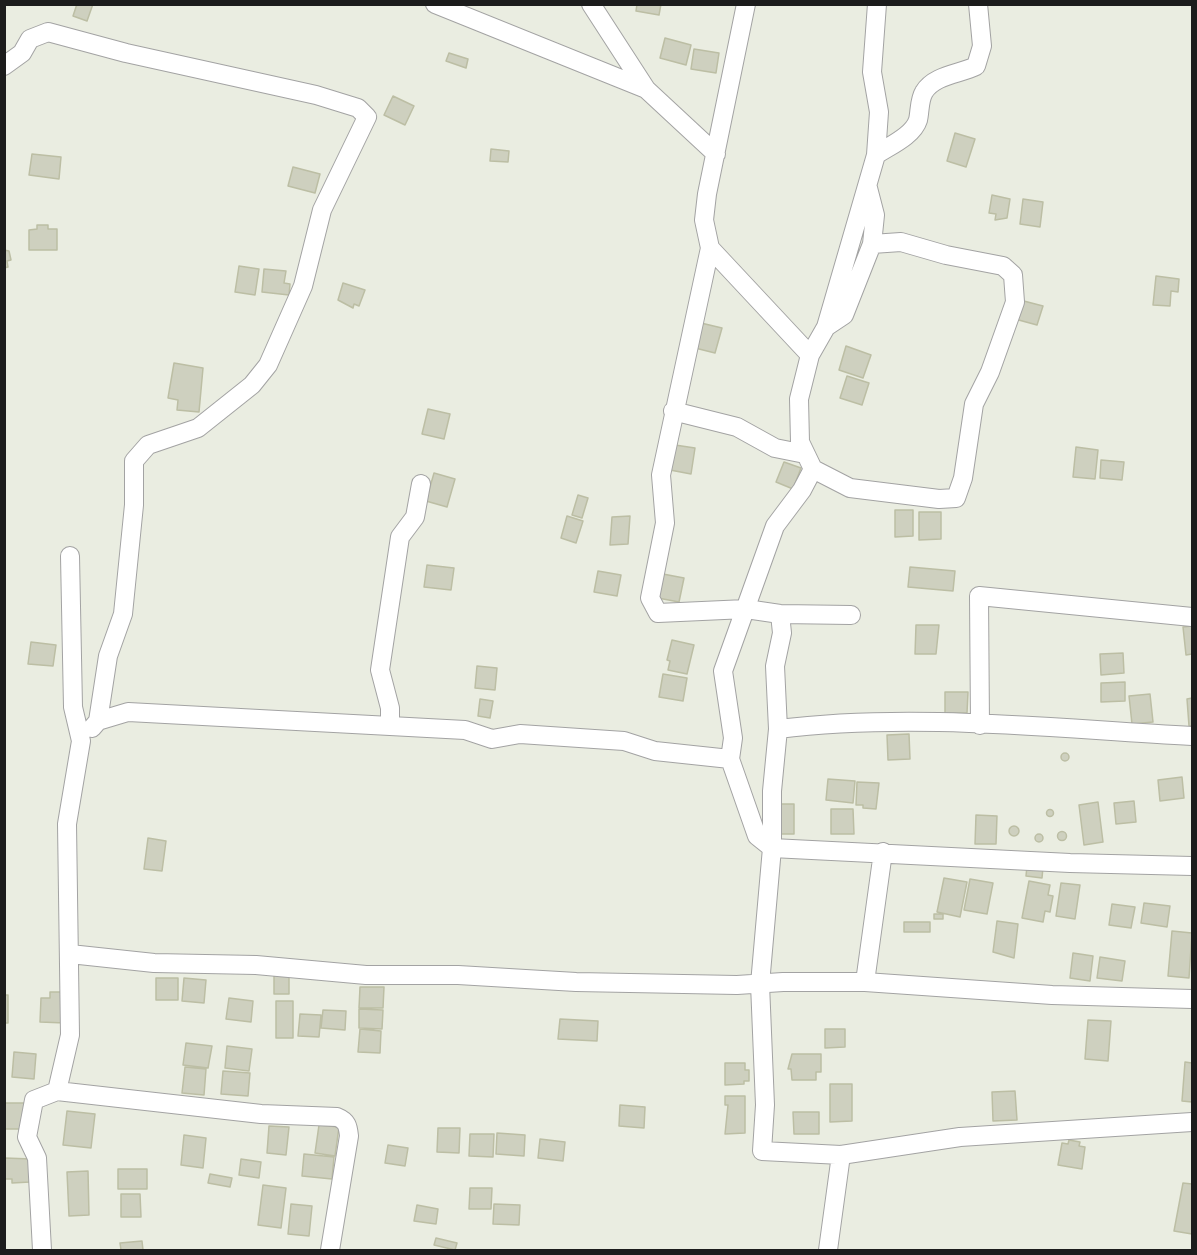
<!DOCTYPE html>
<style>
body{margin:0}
#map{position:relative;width:1197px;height:1255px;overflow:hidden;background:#eaede1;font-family:"Space Grotesk",sans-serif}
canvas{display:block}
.frame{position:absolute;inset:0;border:6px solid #1c1c1c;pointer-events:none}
</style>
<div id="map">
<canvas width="1197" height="1255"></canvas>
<div class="frame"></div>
</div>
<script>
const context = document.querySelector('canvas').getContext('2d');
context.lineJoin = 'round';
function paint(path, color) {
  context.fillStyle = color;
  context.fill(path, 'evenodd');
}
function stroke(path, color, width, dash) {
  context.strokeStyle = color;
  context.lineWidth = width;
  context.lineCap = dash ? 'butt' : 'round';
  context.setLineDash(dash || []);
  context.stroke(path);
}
const building = new Path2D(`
 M 77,4 L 93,4 L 87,21 L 73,16 Z
 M 637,4 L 661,4 L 659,15 L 636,11 Z
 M 665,38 L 691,45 L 686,65 L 660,58 Z
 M 694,49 L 719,53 L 716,73 L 691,69 Z
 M 449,53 L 468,59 L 466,68 L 446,61 Z
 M 393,96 L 414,106 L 405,125 L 384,115 Z
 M 955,133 L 975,139 L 966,167 L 947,161 Z
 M 491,149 L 509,151 L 508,162 L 490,161 Z
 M 32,154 L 61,157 L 59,179 L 29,175 Z
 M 293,167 L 320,174 L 315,193 L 288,186 Z
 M 992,195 L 1010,199 L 1007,218 L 995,220 L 996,214 L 989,213 Z
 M 1023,199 L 1043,202 L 1040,227 L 1020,224 Z
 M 37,225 L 48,225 L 48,229 L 57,229 L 57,250 L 29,250 L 29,230 L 37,229 Z
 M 4,250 L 9,251 L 11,260 L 7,261 L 8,267 L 4,268 Z
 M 239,266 L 259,269 L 255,295 L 235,292 Z
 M 264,269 L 286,271 L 284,283 L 290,284 L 289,295 L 262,292 Z
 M 1156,276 L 1179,279 L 1178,292 L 1171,291 L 1170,306 L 1153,305 Z
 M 343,283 L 365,290 L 359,306 L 354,304 L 353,308 L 338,300 Z
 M 1020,300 L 1043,306 L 1037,325 L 1015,319 Z
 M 701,323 L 722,328 L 715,353 L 695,348 Z
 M 846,346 L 871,355 L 863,378 L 839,370 Z
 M 174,363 L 203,368 L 199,412 L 177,410 L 178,400 L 168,398 Z
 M 847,376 L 869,383 L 862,405 L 840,398 Z
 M 428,409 L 450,414 L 444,439 L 422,434 Z
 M 675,445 L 695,448 L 691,474 L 670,470 Z
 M 1076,447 L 1098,450 L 1095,479 L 1073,477 Z
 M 1101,460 L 1124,462 L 1122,480 L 1100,478 Z
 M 784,462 L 801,468 L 793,489 L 776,482 Z
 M 434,473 L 455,479 L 447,507 L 426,501 Z
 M 578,495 L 588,498 L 582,518 L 572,515 Z
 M 895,510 L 913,510 L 913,536 L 895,537 Z
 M 919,512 L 941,512 L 941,539 L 919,540 Z
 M 567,516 L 583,521 L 576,543 L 561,538 Z
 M 630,516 L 628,544 L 610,545 L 612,517 Z
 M 427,565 L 454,568 L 451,590 L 424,587 Z
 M 910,567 L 955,571 L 953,591 L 908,587 Z
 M 598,571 L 621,575 L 617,596 L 594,592 Z
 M 663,574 L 684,578 L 679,602 L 658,598 Z
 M 916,625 L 939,625 L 936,654 L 915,654 Z
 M 1192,626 L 1192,654 L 1186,655 L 1183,627 Z
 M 672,640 L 694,645 L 687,674 L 668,670 L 670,661 L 667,660 Z
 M 31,642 L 56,645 L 53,666 L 28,664 Z
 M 1123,653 L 1124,673 L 1101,675 L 1100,654 Z
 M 477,666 L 497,668 L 495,690 L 475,688 Z
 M 663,674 L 687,678 L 683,701 L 659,697 Z
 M 1125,682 L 1125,701 L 1101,702 L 1101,683 Z
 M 945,692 L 968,692 L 967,713 L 945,713 Z
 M 1150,694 L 1153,722 L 1132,724 L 1129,696 Z
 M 1192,698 L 1192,726 L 1189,726 L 1187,699 Z
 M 480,699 L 493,701 L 490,718 L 478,716 Z
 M 909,734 L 910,759 L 888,760 L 887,735 Z
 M1061 757a4 4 0 1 1 8 0a4 4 0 1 1-8 0Z
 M 1182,777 L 1184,798 L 1160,801 L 1158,780 Z
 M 828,779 L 855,781 L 853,803 L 826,800 Z
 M 857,782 L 879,783 L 876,809 L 863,808 L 863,805 L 856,805 Z
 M 1134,801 L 1136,822 L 1116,824 L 1114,803 Z
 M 1098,802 L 1103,842 L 1084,845 L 1079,805 Z
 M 781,804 L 794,804 L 794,834 L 780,834 Z
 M 831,809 L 853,809 L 854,834 L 831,834 Z
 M1046.5 813a3.5 3.5 0 1 1 7 0a3.5 3.5 0 1 1-7 0Z
 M 976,815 L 997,816 L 996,844 L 975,844 Z
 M1009 831a5 5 0 1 1 10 0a5 5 0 1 1-10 0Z
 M1057.5 836a4.5 4.5 0 1 1 9 0a4.5 4.5 0 1 1-9 0Z
 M1035 838a4 4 0 1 1 8 0a4 4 0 1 1-8 0Z
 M 148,838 L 166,841 L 162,871 L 144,869 Z
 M 1027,866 L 1043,867 L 1042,878 L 1026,876 Z
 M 944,878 L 967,882 L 960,917 L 937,912 Z
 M 970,879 L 993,883 L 987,914 L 964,910 Z
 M 1029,881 L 1050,885 L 1048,895 L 1053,896 L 1050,912 L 1045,911 L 1043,922 L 1022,918 Z
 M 1061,883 L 1080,885 L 1075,919 L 1056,916 Z
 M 1144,903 L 1170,906 L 1167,927 L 1141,923 Z
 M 1112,904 L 1135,907 L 1131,928 L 1109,925 Z
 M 934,914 L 943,914 L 943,919 L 934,919 Z
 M 997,921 L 1018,924 L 1014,958 L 993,952 Z
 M 904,922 L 930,922 L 930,932 L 904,932 Z
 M 1172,931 L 1192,933 L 1189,978 L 1168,976 Z
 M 1073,953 L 1093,956 L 1090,981 L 1070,978 Z
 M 1100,957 L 1125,961 L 1122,981 L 1097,978 Z
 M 274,973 L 289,974 L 289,994 L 274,994 Z
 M 156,978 L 178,978 L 178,1000 L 156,1000 Z
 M 184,978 L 206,980 L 204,1003 L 182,1001 Z
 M 360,987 L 384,987 L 383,1008 L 359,1008 Z
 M 50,992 L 61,992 L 65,1023 L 40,1022 L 41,998 L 50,998 Z
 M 4,995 L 8,995 L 8,1023 L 4,1023 Z
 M 229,998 L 253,1001 L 251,1022 L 226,1019 Z
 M 276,1001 L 293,1001 L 293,1038 L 276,1038 Z
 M 359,1009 L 383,1010 L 382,1029 L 359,1028 Z
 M 323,1010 L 346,1011 L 345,1030 L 321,1028 Z
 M 300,1014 L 321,1015 L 319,1037 L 298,1036 Z
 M 560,1019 L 598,1021 L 597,1041 L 558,1039 Z
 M 1088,1020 L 1111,1021 L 1108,1061 L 1085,1059 Z
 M 360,1029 L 381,1031 L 380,1053 L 358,1052 Z
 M 825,1029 L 845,1029 L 845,1047 L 825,1048 Z
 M 186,1043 L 212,1046 L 208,1068 L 183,1065 Z
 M 227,1046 L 252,1049 L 249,1071 L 225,1068 Z
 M 14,1052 L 36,1054 L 34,1079 L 12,1077 Z
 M 792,1054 L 821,1054 L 821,1072 L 816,1072 L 816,1080 L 792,1080 L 791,1069 L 788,1069 Z
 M 1185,1062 L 1192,1063 L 1192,1102 L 1182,1101 Z
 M 725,1063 L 745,1063 L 745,1070 L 749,1070 L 749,1081 L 744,1081 L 744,1084 L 725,1085 Z
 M 185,1067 L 206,1069 L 204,1095 L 182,1093 Z
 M 223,1071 L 250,1073 L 248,1096 L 221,1094 Z
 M 830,1084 L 852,1084 L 852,1121 L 830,1122 Z
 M 1015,1091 L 1017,1120 L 993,1121 L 992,1092 Z
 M 725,1096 L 745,1096 L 745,1133 L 725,1134 L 728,1105 L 725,1105 Z
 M 4,1103 L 24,1103 L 24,1129 L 4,1129 Z
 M 620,1105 L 645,1107 L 644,1128 L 619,1126 Z
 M 67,1111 L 95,1114 L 91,1148 L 63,1145 Z
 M 793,1112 L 819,1112 L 819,1134 L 794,1134 Z
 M 319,1125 L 339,1127 L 335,1156 L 315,1153 Z
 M 269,1126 L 289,1127 L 286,1155 L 267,1153 Z
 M 438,1128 L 460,1128 L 459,1153 L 437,1152 Z
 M 497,1133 L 525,1135 L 524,1156 L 496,1154 Z
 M 470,1134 L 494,1134 L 493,1157 L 469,1156 Z
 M 184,1135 L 206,1138 L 203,1168 L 181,1165 Z
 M 540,1139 L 565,1142 L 563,1161 L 538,1158 Z
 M 1069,1140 L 1080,1142 L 1079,1146 L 1085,1147 L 1082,1169 L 1058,1165 L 1062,1143 L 1068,1144 Z
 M 388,1145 L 408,1148 L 405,1166 L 385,1163 Z
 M 304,1154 L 334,1157 L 332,1179 L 302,1176 Z
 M 5,1158 L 31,1159 L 30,1182 L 12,1183 L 12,1179 L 4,1179 Z
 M 241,1159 L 261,1162 L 259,1178 L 239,1175 Z
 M 118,1169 L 147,1169 L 147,1189 L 118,1189 Z
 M 88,1171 L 89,1215 L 69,1216 L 67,1172 Z
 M 210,1174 L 232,1178 L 230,1187 L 208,1183 Z
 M 1183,1183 L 1192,1184 L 1192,1234 L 1174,1231 Z
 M 263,1185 L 286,1188 L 281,1228 L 258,1225 Z
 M 470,1188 L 492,1188 L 491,1209 L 469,1209 Z
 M 121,1194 L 140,1194 L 141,1217 L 121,1217 Z
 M 291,1204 L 312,1206 L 309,1236 L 288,1234 Z
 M 494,1204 L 520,1205 L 519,1225 L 493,1224 Z
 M 417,1205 L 438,1209 L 436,1224 L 414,1221 Z
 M 436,1238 L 457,1243 L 455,1250 L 434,1245 Z
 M 142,1241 L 143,1250 L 121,1250 L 120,1243 Z`);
paint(building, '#ced0bf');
stroke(building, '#bcbea4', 1.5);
const minor = new Path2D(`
 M 435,4 L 646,89 L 716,154
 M 591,4 L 646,89
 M 746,4 L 707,194 L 704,220 L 710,248 L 661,475 L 665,523 L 650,598 L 658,613 L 746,609 L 780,614 L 851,615
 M 877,4 L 872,72 L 879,112 L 876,155 L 826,327 L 810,355 L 799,399 L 800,442 L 813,469 L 802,490 L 775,526 L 723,671 L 733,738 L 730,759 L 757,836 L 772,848 L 1070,863 L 1192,866
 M 4,66 L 22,53 L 30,39 L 48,32 L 126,53 L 316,95 L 358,108 L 367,117 L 322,210 L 303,286 L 268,365 L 252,385 L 198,428 L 148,445 L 134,461 L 134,505 L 123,614 L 108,656 L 98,721
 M 876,155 C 889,146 913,136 918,120 C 920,112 919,100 924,92 C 934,75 960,74 976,66 L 982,46 L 978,4
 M 710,248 L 810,355
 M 826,327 L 844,315 L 872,244 L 875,215 L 868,188
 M 673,411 L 737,427 L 775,448 L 805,454
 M 813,469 L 850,488 L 939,499 L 956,498 L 963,478 L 974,404 L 990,372 L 1015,302 L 1013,275 L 1003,266 L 946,255 L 901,242 L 872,244
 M 780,614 L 782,633 L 775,666 L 778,729 L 772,791 L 772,848 L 760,984 L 765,1105 L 762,1151 L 841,1155 L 828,1250
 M 980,725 L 979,596 L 1192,617
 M 390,726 L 390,708 L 380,670 L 400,537 L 415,517 L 421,484
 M 92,728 L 98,721 L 128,712 L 465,730 L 492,739 L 520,734 L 624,741 L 655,751 L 730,759
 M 778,729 C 915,712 1056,729 1192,736
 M 70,954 L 154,963 L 256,965 L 366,975 L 458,975 L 576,982 L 737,985 L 783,982 L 865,982 L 1052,995 L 1192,999
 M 865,982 L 883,852
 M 57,1091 L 261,1114 L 337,1117 C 347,1121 348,1126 349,1136 L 330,1250
 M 841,1155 L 960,1137 L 1192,1122
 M 42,1250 L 37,1158 L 27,1137 L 34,1100 L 57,1091 L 70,1035 L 67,824 L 81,741 L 73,707 L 70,556`);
stroke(minor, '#a3a3a3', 20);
stroke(minor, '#fff', 18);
</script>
